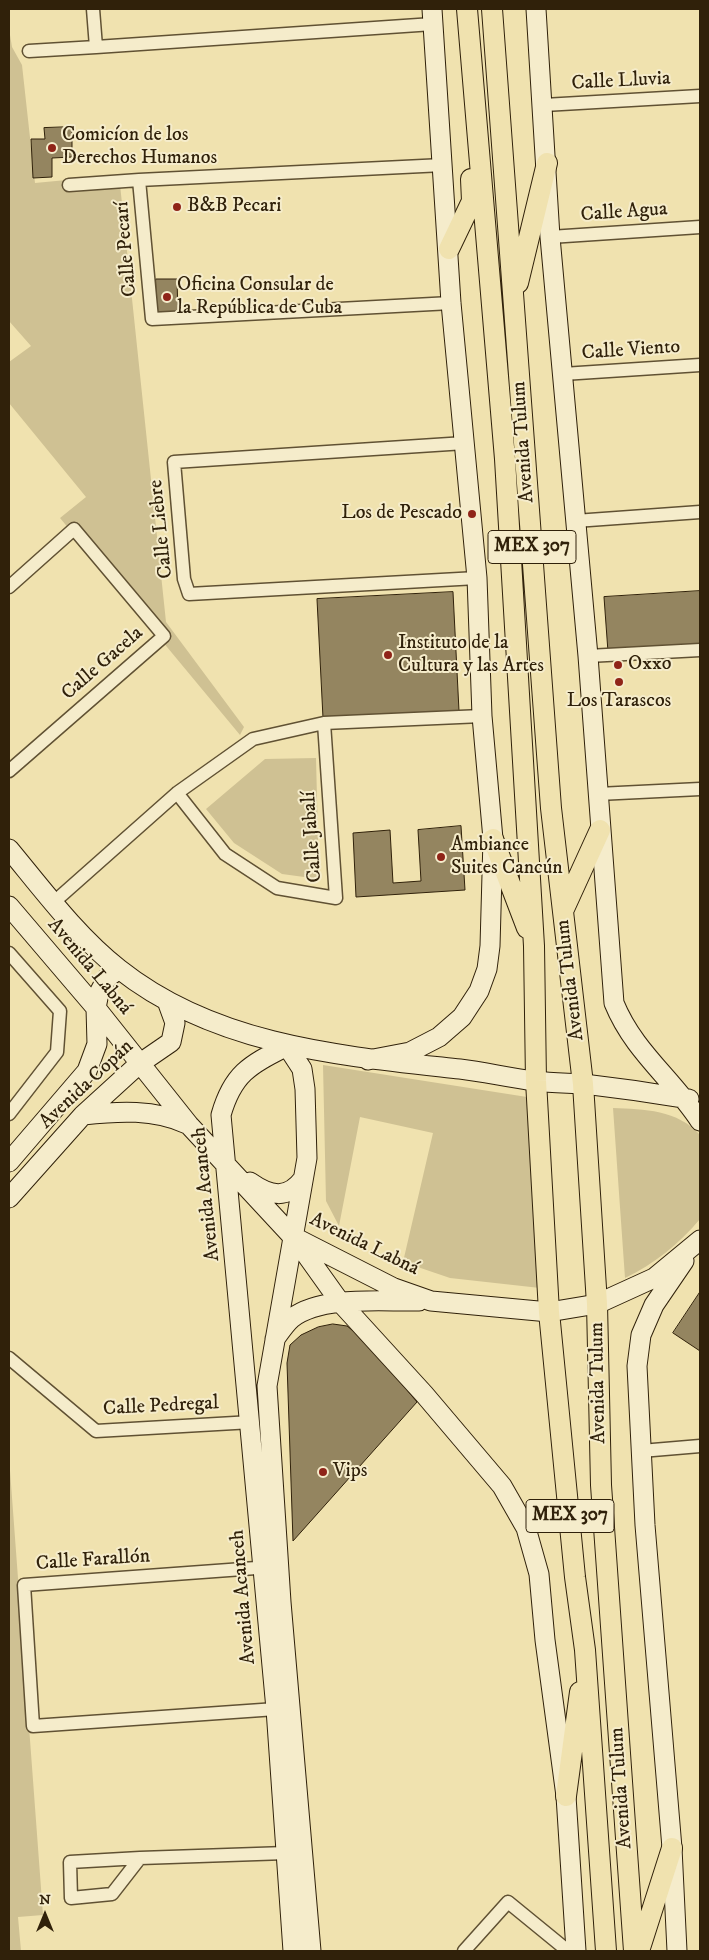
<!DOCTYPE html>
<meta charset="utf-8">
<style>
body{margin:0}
#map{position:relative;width:709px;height:1960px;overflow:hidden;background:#f0e2af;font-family:"IM FELL DW Pica",serif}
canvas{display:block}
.frame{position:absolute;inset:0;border:10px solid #30210a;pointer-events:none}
.north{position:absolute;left:20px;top:1890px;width:50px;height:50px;-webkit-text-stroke:4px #f5eccb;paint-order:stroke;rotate:0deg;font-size:14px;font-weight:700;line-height:20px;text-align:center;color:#30210a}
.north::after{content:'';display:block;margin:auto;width:18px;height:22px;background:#30210a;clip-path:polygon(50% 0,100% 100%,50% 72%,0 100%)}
</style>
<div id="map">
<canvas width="709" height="1960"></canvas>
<div class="frame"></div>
<div class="north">N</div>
</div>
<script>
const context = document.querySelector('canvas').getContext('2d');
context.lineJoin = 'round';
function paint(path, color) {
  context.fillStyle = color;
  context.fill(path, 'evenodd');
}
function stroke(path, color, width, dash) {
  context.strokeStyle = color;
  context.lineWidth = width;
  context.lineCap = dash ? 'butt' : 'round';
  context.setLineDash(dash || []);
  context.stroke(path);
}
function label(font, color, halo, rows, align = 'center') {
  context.font = font + ' "IM FELL DW Pica",serif';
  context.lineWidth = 4;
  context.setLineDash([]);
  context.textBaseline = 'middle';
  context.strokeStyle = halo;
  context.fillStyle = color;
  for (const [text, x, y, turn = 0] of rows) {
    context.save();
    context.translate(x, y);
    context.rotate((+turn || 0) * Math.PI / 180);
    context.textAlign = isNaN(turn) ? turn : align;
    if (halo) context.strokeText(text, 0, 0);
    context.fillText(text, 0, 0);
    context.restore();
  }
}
paint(new Path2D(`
 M 9,29 L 12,47 L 22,65 L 35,183 L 119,175 L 166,622 L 244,727 L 240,735 L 60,518 L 86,497 L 9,403 L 9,362 L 31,346 L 9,321 Z
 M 316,758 L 319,879 L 282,874 L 234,843 L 206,809 L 265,759 Z
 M 323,1065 L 527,1097 L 540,1288 L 450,1278 L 403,1262 L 433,1133 L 360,1117 L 339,1226 L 326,1201 Z
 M 613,1108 C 644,1109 678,1110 700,1135 L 700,1219 C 679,1244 654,1264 625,1278 Z
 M 9,1457 L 43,1915 L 18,1917 L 21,1951 L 9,1951 Z`), '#cfc193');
const building = new Path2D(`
 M 72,127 L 72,157 L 52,158 L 52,177 L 33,178 L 31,139 L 45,139 L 44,128 Z
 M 156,279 L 177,279 L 178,315 L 157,315 Z
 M 700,591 L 700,645 L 608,652 L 604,597 Z
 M 453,592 L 459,711 L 323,718 L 317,599 Z
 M 461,826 L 465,890 L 356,897 L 353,833 L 390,830 L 393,883 L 421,881 L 418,830 Z
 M 700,1292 L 700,1351 L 673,1333 Z
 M 333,1324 L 347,1326 L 367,1342 L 417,1402 L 293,1541 L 287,1363 L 290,1345 L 301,1335 L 318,1327 Z`);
paint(building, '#948560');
stroke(building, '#30210a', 1);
const street = new Path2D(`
 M 93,9 L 96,47 L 433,24
 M 29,51 L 96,47
 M 544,105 L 700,96
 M 443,165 L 139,180 L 152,319 L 451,303
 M 69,185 L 139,180
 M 550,237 L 700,227
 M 563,374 L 700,365
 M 465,443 L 174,462 L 184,579 L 189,594 L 477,578
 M 575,521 L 700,512
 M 9,587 L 74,529 L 164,636 L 9,771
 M 588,656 L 700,650
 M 177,793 L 225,854 L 277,888 L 336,898 L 324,723
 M 598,794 L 700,789
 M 54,902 L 177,793 L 253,739 L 324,723 L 482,716
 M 9,953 L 60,1011 L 57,1052 L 9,1114
 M 9,1358 L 96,1431 L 252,1422
 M 641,1451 L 700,1446
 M 270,1567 L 24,1585 L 33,1726 L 276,1709
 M 140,1858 L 112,1894 L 71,1898 L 70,1862 Z
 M 140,1858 L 286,1853
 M 464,1951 L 508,1902 L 568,1951`);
const secondary = new Path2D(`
 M 536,9 L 550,237 L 588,656 L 614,1003 C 634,1052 672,1078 700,1121
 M 9,849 C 43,890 77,936 119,969 C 216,1046 342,1056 460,1069 C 485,1072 510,1078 535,1081 C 551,1083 568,1083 584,1084 C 619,1088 654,1093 689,1099
 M 9,906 L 96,1008 L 189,1125 L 292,1236 L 394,1288 L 431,1301 L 549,1312 L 597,1304 L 654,1278 L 700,1240
 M 287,1046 C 250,1065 233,1073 221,1115 L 276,1709 L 293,1951
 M 287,1046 L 302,1069 L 305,1089 L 307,1158 L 267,1386 L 281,1602 L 311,1951
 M 368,1060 L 410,1052 L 439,1037 L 462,1017 L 479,991 L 487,969 L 490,946 L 493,839 L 482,716 L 477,578 L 451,303 L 432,9
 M 83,1115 C 119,1111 154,1109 187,1124
 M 9,1162 L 87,1071 L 97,1044 L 96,1008 L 99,993 L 107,978 L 119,969
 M 250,1182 C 270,1196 287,1200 303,1179
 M 9,1198 L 83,1115 L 139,1064 L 171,1042 L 175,1023 L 167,1001
 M 295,1239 L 340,1302 L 424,1394 L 502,1486 L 526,1528 L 539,1574 L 545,1640 L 566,1796 L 576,1951
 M 275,1339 C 280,1332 285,1324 292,1318 C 323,1295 382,1302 419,1301
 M 677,1951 L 672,1848 L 645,1525 L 637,1366 L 641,1335 L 654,1305 L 684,1261`);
const primary = new Path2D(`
 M 467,9 L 505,459 L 534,946 L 536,1081 L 549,1312 L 575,1577 L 585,1650 L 606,1951
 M 492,9 L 551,808 L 583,1084 L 597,1304 L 601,1485 L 634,1951
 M 449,249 L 472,201 L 471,179
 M 518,283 L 547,163
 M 493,839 L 527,928
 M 563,911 L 600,830
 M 566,1796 L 580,1692
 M 639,1951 L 672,1848`);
stroke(street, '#605133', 15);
stroke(secondary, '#30210a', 21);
stroke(primary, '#30210a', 22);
stroke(street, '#f5eccb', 12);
stroke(secondary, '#f5eccb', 19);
stroke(primary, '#f0e2af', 20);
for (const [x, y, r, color] of [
 [52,148,5,"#8f2418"],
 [177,207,5,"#8f2418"],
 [167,297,5,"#8f2418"],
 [472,514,5,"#8f2418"],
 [388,655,5,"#8f2418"],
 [618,665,5,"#8f2418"],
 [619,682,5,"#8f2418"],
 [441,857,5,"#8f2418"],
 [323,1472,5,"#8f2418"]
]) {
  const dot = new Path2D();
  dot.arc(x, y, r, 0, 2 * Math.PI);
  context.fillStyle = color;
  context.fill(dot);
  stroke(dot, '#f5eccb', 2);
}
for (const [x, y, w] of [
 [532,547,88],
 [570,1516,88]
]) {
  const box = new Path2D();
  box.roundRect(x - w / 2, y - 16.5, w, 33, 4);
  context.fillStyle = '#f5eccb';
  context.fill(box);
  stroke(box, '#30210a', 1);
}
label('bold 19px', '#30210a', null, [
 ["MEX 307",532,547],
 ["MEX 307",570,1516]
]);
label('20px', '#30210a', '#f5eccb', [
 ["Calle Lluvia",621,82,-3],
 ["Calle Agua",624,213,-4],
 ["Calle Pecarí",127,249,-95],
 ["Calle Viento",631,351,-4],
 ["Avenida Tulum",524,442,-94],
 ["Calle Liebre",162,529,-96],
 ["Calle Gacela",103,664,-41],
 ["Calle Jabalí",313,837,-94],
 ["Avenida Labná",89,967,50],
 ["Avenida Tulum",571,980,-97],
 ["Avenida Copán",87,1085,-43],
 ["Avenida Acanceh",207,1194,-96],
 ["Avenida Labná",364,1245,26],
 ["Avenida Tulum",599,1383,-91],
 ["Calle Pedregal",161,1407,-3],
 ["Calle Farallón",93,1561,-4],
 ["Avenida Acanceh",244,1597,-95],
 ["Avenida Tulum",622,1788,-94]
]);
label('20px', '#30210a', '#f5eccb', [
 ["Comicíon de los",62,136],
 ["Derechos Humanos",62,159],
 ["B&B Pecari",187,207],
 ["Oficina Consular de",177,286],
 ["la República de Cuba",177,309],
 ["Los de Pescado",462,514,"right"],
 ["Instituto de la",398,644],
 ["Cultura y las Artes",398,667],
 ["Oxxo",628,665],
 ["Los Tarascos",619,702,"center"],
 ["Ambiance",451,846],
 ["Suites Cancún",451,869],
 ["Vips",333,1472]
], 'left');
</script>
